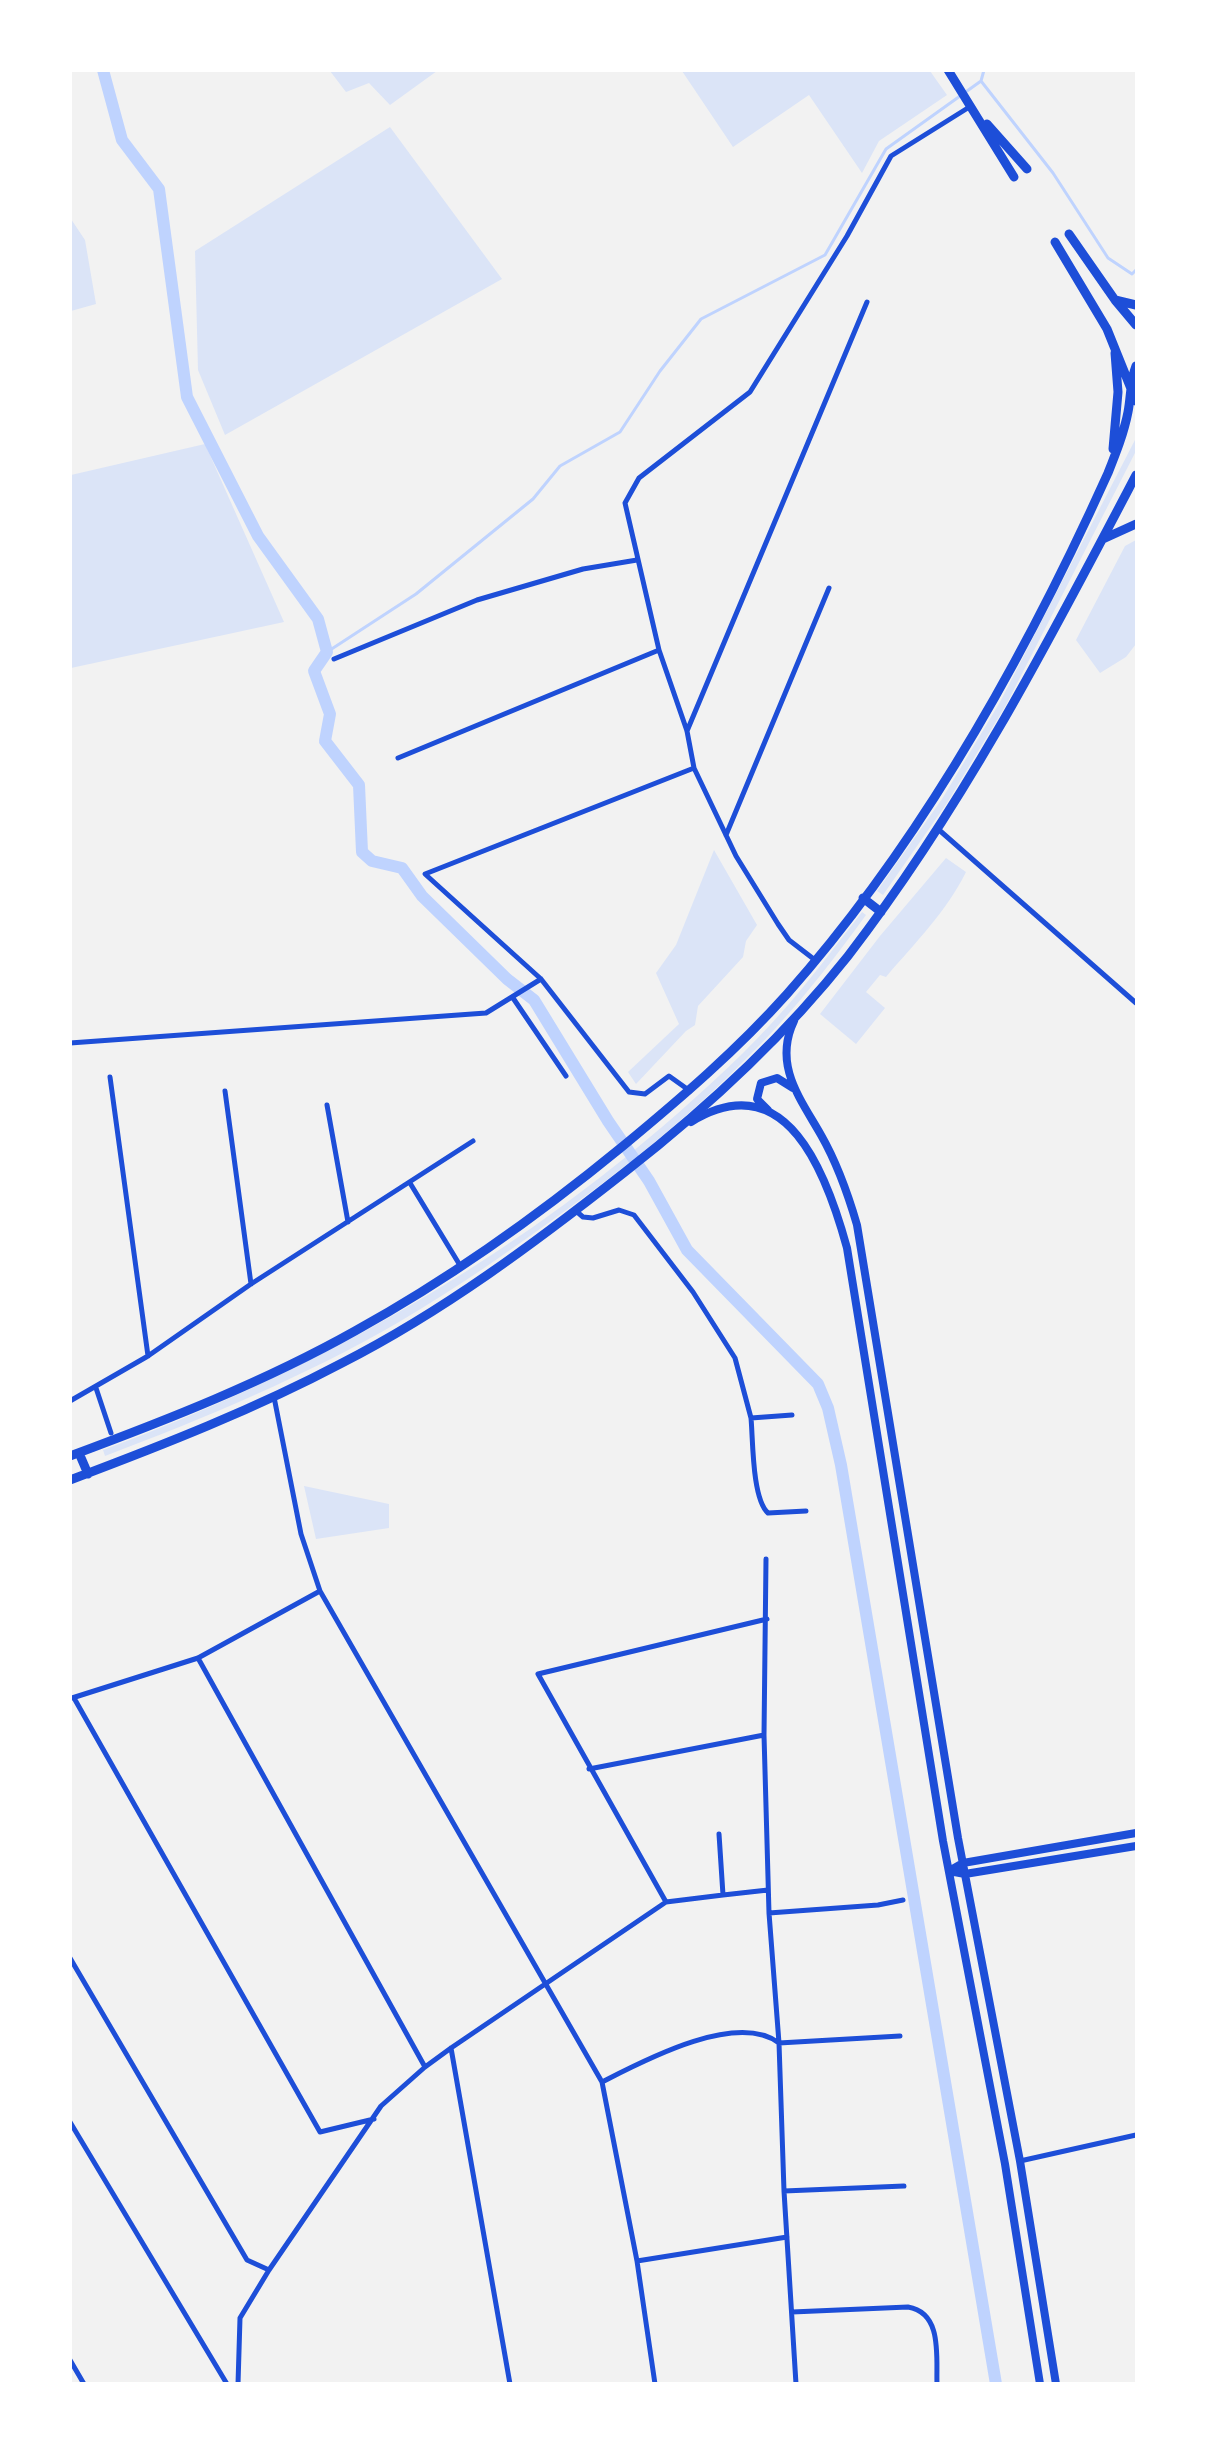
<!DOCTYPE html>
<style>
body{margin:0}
#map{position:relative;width:1207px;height:2454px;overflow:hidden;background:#f2f2f2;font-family:Ubuntu,sans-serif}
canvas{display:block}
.frame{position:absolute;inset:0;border:72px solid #fff;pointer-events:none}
</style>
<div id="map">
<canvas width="1207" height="2454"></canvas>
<div class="frame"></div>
</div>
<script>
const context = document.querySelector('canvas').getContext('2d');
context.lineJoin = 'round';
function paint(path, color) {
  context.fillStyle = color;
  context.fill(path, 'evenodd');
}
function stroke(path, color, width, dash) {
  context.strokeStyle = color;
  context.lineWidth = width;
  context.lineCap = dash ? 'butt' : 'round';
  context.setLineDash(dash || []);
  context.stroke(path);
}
paint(new Path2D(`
 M 330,71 L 437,71 L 390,105 L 369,83 L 346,92 Z
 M 682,71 L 930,71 L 947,95 L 879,141 L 862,173 L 809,95 L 733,147 Z
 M 390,127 L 502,279 L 225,435 L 198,370 L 195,251 Z
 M 71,219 L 85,240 L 96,304 L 71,311 Z
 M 1136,438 L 1136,451 L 1006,705 L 947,803 L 883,895 L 877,891 L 942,799 L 1000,702 Z
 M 205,444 L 284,622 L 71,668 L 71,475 Z
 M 1136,540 L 1136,644 L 1126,657 L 1100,673 L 1076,640 L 1125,546 Z
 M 714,850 L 757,925 L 746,941 L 743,957 L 698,1006 L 695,1025 L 686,1031 L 636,1084 L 628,1072 L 679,1024 L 656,973 L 676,945 Z
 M 946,858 L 966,872 C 947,911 914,944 886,977 L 880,975 L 866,992 L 885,1008 L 856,1044 L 820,1014 L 880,936 Z
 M 862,912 L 866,915 C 837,955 807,994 774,1030 C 711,1098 640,1157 565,1211 C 511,1250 457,1288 399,1322 C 306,1376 205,1418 105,1456 L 103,1450 C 307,1374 496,1269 662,1127 C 706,1089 750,1049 788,1005 C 814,975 837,944 862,912 Z
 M 304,1486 L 389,1504 L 389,1528 L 316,1539 Z`), '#dbe4f7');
stroke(new Path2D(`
 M 981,81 L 1053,173 L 1108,258 L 1132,274 L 1136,270
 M 327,652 L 416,594 L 533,499 L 560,466 L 620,432 L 660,371 L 701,319 L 825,255 L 886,149 L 981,81 L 984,70`), '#bfd3fe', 3);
stroke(new Path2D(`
 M 103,70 L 122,140 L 159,189 L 187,397 L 258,536 L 318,619 L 327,652 L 314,671 L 330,714 L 325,741 L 359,785 L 362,852 L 372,861 L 402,868 L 422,896 L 507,979 L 534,1000 L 608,1121 L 649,1181 L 687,1250 L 818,1384 L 828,1408 L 841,1465 L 996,2384`), '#bfd3fe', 12);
stroke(new Path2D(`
 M 334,659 L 477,600 L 583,569 L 637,560
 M 687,731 L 867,302
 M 398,758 L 659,650
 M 938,829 L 1136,1003
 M 726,835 L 829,588
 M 815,960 L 789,940 L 778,924 L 736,856 L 694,768 L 687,731 L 659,650 L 625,503 L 639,478 L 750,392 L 847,236 L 891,156 L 971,106
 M 513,998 L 566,1076
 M 70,1043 L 486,1013 L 541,979
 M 110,1077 L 148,1356
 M 225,1091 L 251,1284
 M 690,1091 L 669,1076 L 645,1094 L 629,1092 L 541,979 L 425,874 L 694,768
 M 327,1105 L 348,1222
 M 410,1183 L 461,1267
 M 576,1211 L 583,1217 L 593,1218 L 619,1210 L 634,1215 L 693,1292 L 735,1358 L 751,1418
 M 96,1388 L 111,1433
 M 274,1397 L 301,1534 L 320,1591 L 602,2082 L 637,2261 L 655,2384
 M 70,1401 L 148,1356 L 251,1284 L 473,1141
 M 792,1415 L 751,1418 C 753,1439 752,1499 768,1513 L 806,1511
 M 766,1559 L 764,1735 L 769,1913 L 779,2043 L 784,2191 L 796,2384
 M 198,1658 L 425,2067
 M 72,1698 L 198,1658 L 320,1591
 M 74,1698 L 320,2132 L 374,2119
 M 589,1769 L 764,1735
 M 719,1834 L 723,1895 L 768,1890
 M 666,1902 L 538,1674 L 767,1619
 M 769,1913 L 878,1905 L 903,1900
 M 70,1958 L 247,2260 L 269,2270
 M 451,2048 L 510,2384
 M 602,2082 C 643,2061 736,2011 779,2043 L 900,2036
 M 70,2122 L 227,2384
 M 1020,2161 L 1136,2135
 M 784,2191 L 904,2186
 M 637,2261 L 787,2237
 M 792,2312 L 908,2307 C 943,2313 936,2357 937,2384
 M 70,2360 L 84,2384
 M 238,2384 L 240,2318 L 269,2270 L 381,2106 L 425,2067 L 451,2048 L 666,1902 L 723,1895`), '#1d4ed8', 5);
stroke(new Path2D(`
 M 794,1021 C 773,1065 800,1098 821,1135 C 837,1163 848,1194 857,1225 L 958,1838 L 1020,2161 L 1056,2384
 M 768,1110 L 757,1099 L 761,1083 L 777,1078 L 793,1088
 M 691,1122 C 787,1063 827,1175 847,1248 L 943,1841 L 1005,2164 L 1040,2384
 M 949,1871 L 963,1863 L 1136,1833
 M 949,1871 L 965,1874 L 1136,1846`), '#1d4ed8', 8);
stroke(new Path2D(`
 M 948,70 L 1014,177
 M 987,124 L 1027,169
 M 1069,234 L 1115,300 L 1136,325
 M 1055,242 L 1107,329 L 1136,401
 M 1115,300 L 1136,305
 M 1113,449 L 1118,392 L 1115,353
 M 1103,539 L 1136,524
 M 863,898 L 881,912
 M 79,1453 L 88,1474
 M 70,1456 C 167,1420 264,1382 355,1331 C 451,1278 539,1215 623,1146 C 681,1098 737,1050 787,994 C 920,844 1026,655 1108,473 C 1116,453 1124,433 1128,412 C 1131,397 1130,381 1136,366
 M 70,1480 C 163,1445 255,1409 342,1363 C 444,1311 536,1242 625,1172 C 707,1108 783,1038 848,956 C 963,807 1049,641 1136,475`), '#1d4ed8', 9);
</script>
